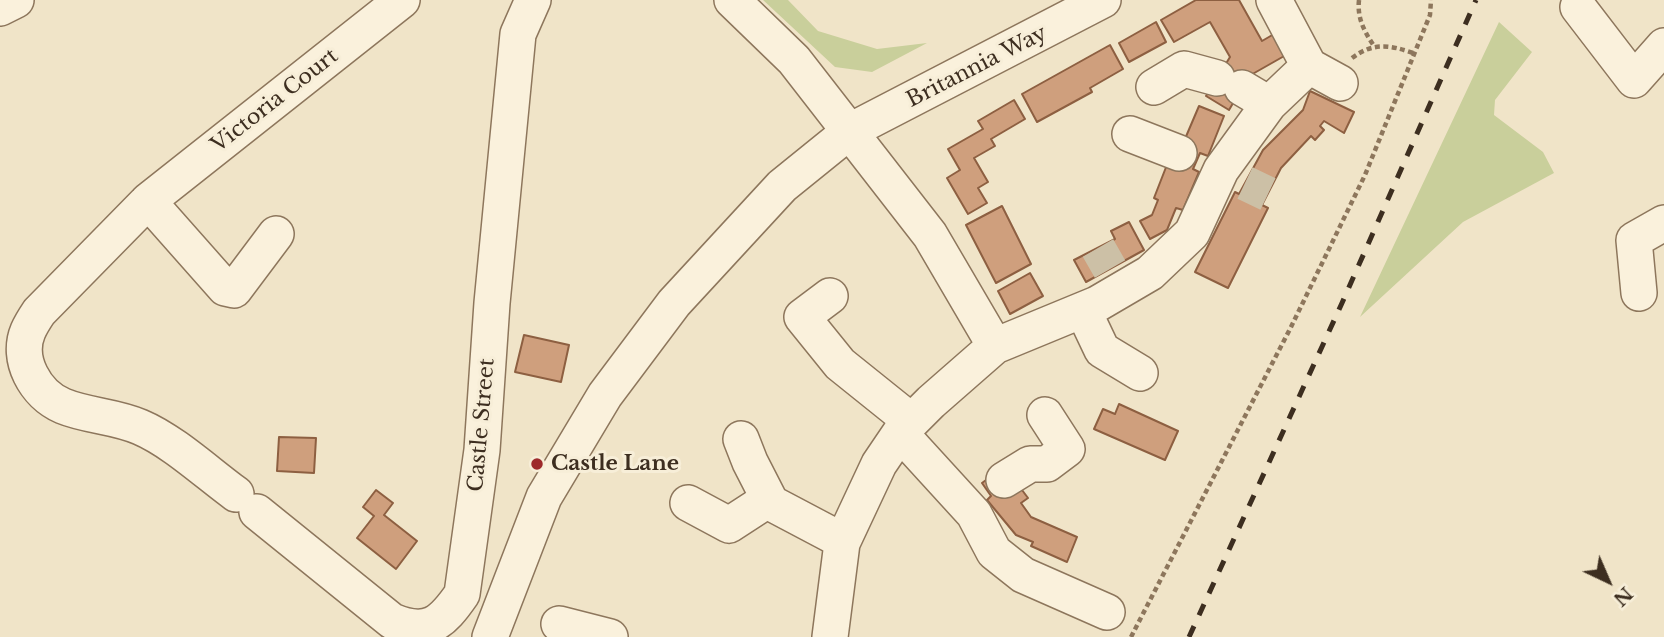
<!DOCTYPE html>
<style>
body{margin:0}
#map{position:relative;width:1664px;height:637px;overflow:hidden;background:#f0e4c8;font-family:"Libre Baskerville",serif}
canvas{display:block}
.north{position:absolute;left:1573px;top:546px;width:70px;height:70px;-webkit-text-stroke:5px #f7eed8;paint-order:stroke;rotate:136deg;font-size:19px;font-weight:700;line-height:28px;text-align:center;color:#3d2e20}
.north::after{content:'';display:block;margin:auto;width:24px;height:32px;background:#3d2e20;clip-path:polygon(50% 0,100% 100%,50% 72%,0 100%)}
</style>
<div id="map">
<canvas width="1664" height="637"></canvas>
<div class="north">N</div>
</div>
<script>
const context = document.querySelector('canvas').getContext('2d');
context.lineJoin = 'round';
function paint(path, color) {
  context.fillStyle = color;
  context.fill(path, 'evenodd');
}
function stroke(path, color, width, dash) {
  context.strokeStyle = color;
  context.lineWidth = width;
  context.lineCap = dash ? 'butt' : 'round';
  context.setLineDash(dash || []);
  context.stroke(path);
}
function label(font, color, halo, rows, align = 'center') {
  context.font = font + ' "Libre Baskerville",serif';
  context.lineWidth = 6;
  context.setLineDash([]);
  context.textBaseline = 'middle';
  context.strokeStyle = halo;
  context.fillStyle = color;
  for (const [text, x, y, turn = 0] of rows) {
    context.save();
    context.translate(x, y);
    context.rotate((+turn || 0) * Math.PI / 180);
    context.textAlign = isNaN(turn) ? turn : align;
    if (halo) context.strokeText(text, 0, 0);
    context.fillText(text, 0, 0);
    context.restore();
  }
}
paint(new Path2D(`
 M 763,0 L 788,0 L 818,31 L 877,49 L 927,43 L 872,72 L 835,67 Z
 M 1499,22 L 1532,52 L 1495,100 L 1494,115 L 1543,152 L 1554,173 L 1463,222 L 1360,317 Z`), '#c9cf9b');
const building = new Path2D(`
 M 1196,0 L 1239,0 L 1262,41 L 1274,34 L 1286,55 L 1249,76 L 1229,110 L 1206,96 L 1230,57 L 1210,22 L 1174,42 L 1161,20 Z
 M 1156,22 L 1166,42 L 1129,62 L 1119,43 Z
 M 1110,45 L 1123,69 L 1090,88 L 1092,92 L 1037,122 L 1022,94 Z
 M 1310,91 L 1354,112 L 1344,133 L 1324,121 L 1320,126 L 1324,130 L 1315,140 L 1311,136 L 1281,168 L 1262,205 L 1268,208 L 1228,288 L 1195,272 L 1235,192 L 1239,194 L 1263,150 L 1303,110 Z
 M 1014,100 L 1025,119 L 991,139 L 995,146 L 974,158 L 988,182 L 978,188 L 987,203 L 968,214 L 947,178 L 960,170 L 948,149 L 983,129 L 978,121 Z
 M 1199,106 L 1224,116 L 1208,156 L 1200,153 L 1193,169 L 1199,172 L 1183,210 L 1176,208 L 1167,230 L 1150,239 L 1140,221 L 1152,215 L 1158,200 L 1154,198 L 1170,157 L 1176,160 Z
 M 1002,206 L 1031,264 L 996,283 L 966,225 Z
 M 1129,222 L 1144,250 L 1086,282 L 1074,260 L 1115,239 L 1111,231 Z
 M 1030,273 L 1043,296 L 1010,314 L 998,291 Z
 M 524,335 L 569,345 L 561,382 L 515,372 Z
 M 1119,404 L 1178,431 L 1165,460 L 1094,429 L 1103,409 L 1115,414 Z
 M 279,437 L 316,438 L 314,473 L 277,471 Z
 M 998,471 L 1016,482 L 1028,498 L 1021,503 L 1031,517 L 1077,537 L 1067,562 L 1031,546 L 1033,542 L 1016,535 L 987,500 L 991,496 L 982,483 Z
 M 376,490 L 393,503 L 384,515 L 417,541 L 396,569 L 357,538 L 374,516 L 363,507 Z`);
paint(building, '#cf9f7d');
stroke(building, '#8d5f41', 2);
stroke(new Path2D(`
 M 1245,183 L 1268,194
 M 1098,248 L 1110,269`), '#ccc0a6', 35, [35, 18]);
const minor = new Path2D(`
 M 732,0 L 794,60 L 930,235 L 995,346
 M 1274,0 L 1309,66 L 1340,83
 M 1578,7 L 1634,80 L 1664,46
 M 0,8 L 16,0
 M 1154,87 L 1184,69 L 1217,78
 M 1242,88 L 1269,104
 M 1130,134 L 1179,153
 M 148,201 L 402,0
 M 1639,293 L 1634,240 L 1664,223
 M 830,296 L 802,317 L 840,364 L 911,421
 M 1083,310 L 1102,350 L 1140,373
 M 900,433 L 974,514 L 994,552 L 1023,575 L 1107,612
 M 741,439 L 750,462 L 771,503 L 843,541
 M 1004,480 L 1030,464 L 1047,464 L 1067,449 L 1045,415
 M 236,494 C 207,473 173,441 140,427 C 115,416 87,416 63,406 C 35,394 16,359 28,331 C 31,324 35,318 39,312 L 148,201 L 225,288 L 234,290 L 276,234
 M 688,503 L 729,525 L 769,499
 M 257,512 L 392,621 C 428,636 442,623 462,594 L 482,450 L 492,303 L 518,34 L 533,0
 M 559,624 L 610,637
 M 490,637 L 544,497 L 605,395 L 674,303 L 782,186 L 850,131 L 1103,0
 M 830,637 L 842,543 L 879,464 L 900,433 L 931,402 L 995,346 L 1097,304 L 1150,273 L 1192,233 L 1221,170 L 1269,104 L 1309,66`);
stroke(minor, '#8d765c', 38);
stroke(new Path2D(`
 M 1359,0 C 1357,18 1364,31 1374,46
 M 1352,58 C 1373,42 1390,45 1413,53
 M 1131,637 L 1291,327 L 1365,175 L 1430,15 L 1431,0`), '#8d765c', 4.5, [5, 3.5]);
stroke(minor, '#faf1dc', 35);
stroke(new Path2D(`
 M 1189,637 L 1342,303 L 1476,0`), '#3d2e20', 5, [12, 12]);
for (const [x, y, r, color] of [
 [537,464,7,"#9e2a2b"]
]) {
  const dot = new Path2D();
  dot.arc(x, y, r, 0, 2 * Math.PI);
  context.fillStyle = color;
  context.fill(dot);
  stroke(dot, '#f7eed8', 2.5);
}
label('21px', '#3d2e20', '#f7eed8', [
 ["Britannia Way",977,67,-27],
 ["Victoria Court",275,101,-38],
 ["Castle Street",482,425,-85]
]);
label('bold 21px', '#3d2e20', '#f7eed8', [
 ["Castle Lane",551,464]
], 'left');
</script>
